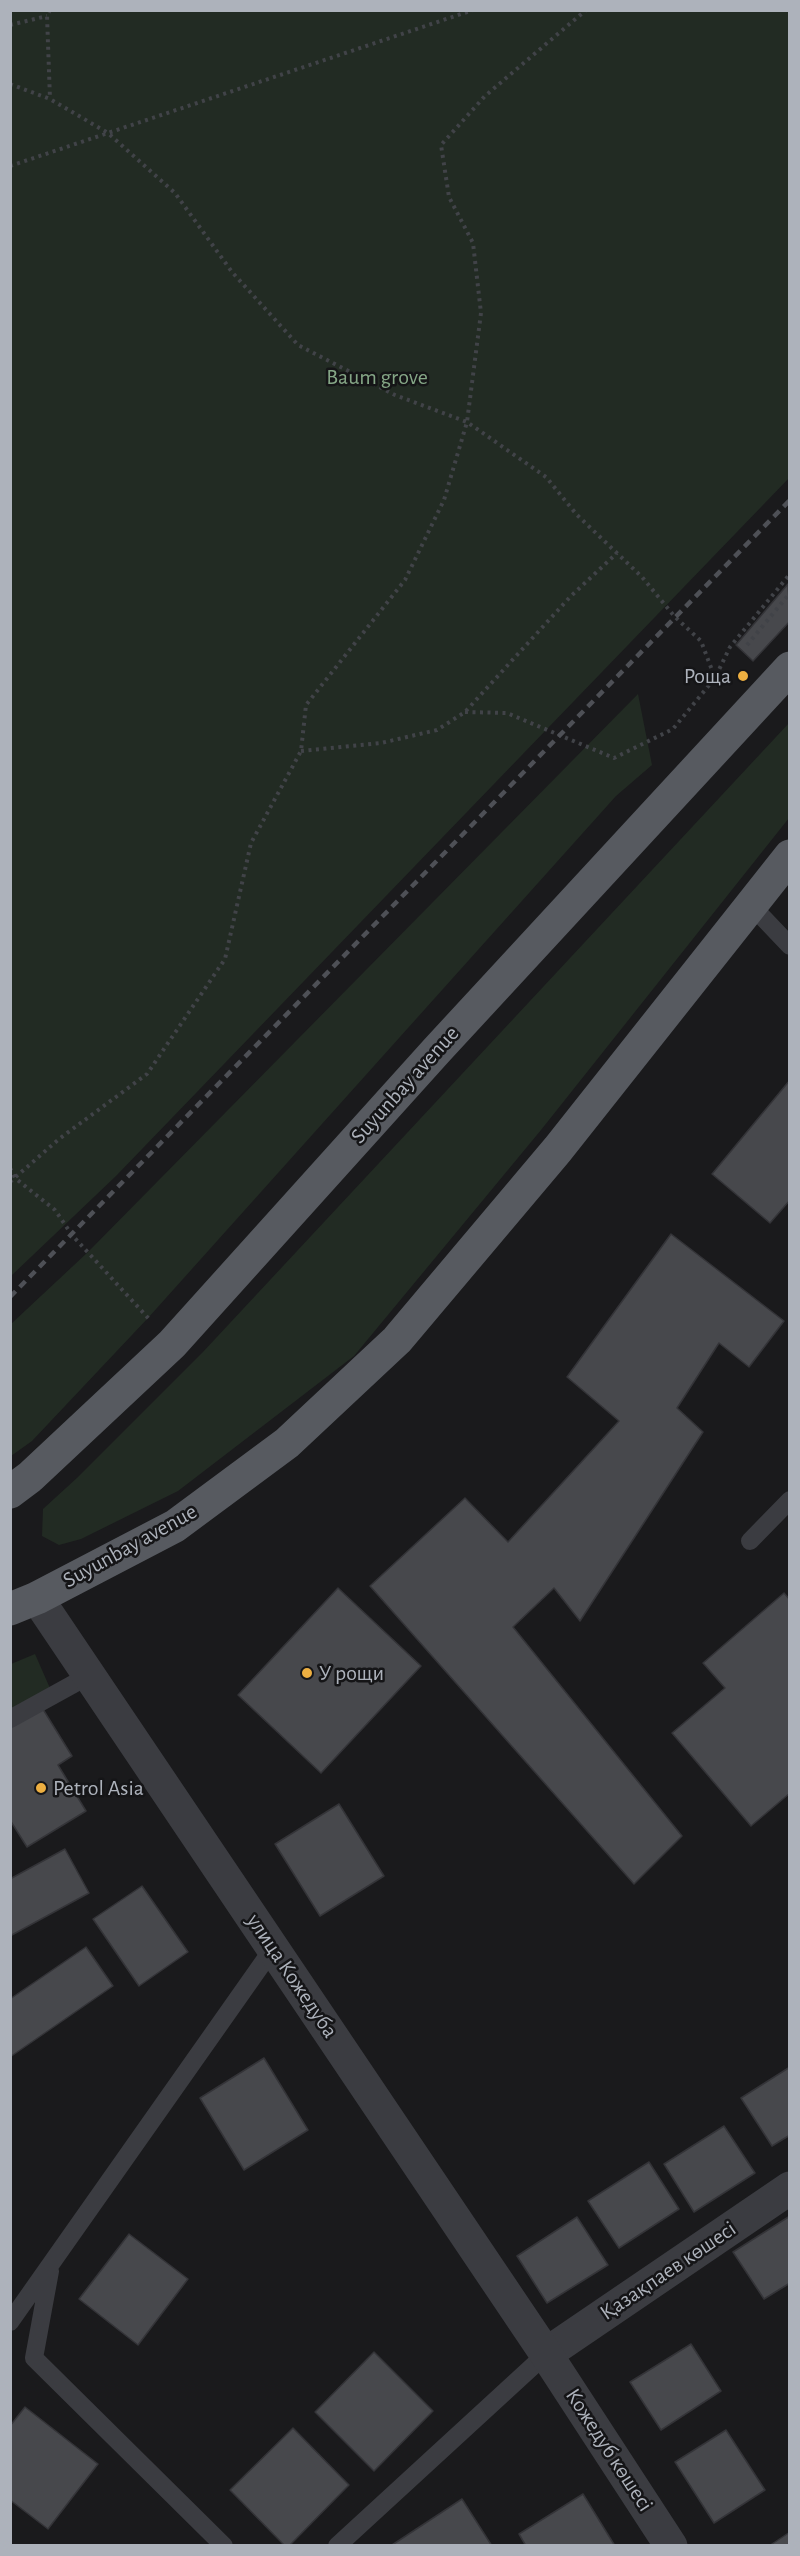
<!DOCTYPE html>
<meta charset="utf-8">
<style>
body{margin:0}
#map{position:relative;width:800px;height:2556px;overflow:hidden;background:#1a1a1c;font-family:"Alegreya Sans",sans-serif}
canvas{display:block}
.frame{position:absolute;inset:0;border:12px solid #adb2bb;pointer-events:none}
</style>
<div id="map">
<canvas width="800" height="2556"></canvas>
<div class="frame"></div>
</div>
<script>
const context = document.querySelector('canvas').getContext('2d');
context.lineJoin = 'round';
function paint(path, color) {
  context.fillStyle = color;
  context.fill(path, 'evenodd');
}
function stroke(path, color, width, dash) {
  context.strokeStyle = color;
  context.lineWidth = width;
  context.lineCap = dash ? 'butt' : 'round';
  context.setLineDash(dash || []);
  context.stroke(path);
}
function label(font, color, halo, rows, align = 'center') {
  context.font = font + ' "Alegreya Sans",sans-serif';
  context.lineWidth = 5;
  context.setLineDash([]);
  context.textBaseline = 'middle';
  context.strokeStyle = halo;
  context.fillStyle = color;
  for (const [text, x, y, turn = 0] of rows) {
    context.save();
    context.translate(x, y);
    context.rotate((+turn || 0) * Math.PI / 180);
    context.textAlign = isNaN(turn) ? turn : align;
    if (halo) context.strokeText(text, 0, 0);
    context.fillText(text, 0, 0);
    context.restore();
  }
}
paint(new Path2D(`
 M 11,10 L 789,11 L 790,477 L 116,1176 L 11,1276 Z
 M 638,694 L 652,765 L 616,796 L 148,1318 L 32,1441 L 11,1456 L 11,1324 L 88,1252 Z
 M 789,723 L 789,818 L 541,1130 L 354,1356 L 178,1491 L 81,1539 L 59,1545 L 42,1536 L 43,1509 L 78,1477 L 202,1353 Z
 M 35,1654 L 53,1695 L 11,1718 L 11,1664 Z`), '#222b23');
const building = new Path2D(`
 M 788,584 L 790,621 L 753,661 L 736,645 Z
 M 790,1080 L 790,1200 L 770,1223 L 712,1174 Z
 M 671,1234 L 784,1321 L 749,1367 L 719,1343 L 677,1408 L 703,1432 L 580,1621 L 554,1588 L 513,1627 L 682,1836 L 634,1884 L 370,1586 L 465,1498 L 508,1542 L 619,1421 L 567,1377 Z
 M 338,1588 L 421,1666 L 321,1773 L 238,1695 Z
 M 784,1593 L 790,1600 L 790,1793 L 751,1826 L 672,1733 L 725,1688 L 703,1663 Z
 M 41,1706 L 72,1756 L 58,1765 L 86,1811 L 27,1847 L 10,1820 L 10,1724 Z
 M 339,1804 L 384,1876 L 320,1916 L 275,1844 Z
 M 65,1849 L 89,1893 L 10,1936 L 10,1879 Z
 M 142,1886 L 188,1952 L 139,1986 L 93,1919 Z
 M 86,1947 L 113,1986 L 10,2057 L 10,1999 Z
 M 264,2058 L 308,2130 L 244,2170 L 200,2098 Z
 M 790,2067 L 790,2135 L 772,2146 L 741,2098 Z
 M 724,2126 L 755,2173 L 694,2212 L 664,2164 Z
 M 649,2162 L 679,2209 L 619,2248 L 588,2201 Z
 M 790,2216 L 790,2283 L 764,2299 L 733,2252 Z
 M 577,2217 L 608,2265 L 547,2303 L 517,2256 Z
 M 129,2234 L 188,2279 L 138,2345 L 79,2299 Z
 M 691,2344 L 721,2391 L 661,2430 L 630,2382 Z
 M 374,2352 L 433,2411 L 374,2471 L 315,2412 Z
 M 25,2407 L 98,2464 L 48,2529 L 10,2500 L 10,2426 Z
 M 293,2428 L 349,2485 L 289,2546 L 285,2546 L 230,2490 Z
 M 726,2430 L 765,2490 L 714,2523 L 675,2462 Z
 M 583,2494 L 615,2546 L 526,2546 L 519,2534 Z
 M 462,2499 L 492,2546 L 392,2546 L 392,2545 Z
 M 790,2532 L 790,2546 L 769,2546 Z`);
paint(building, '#47484c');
stroke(building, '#343438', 1.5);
stroke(new Path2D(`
 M 50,10 L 47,16 L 50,99
 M 10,25 L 47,16
 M 10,84 L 50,99 L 108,133 L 175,193 L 232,272 L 298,345 L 395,395 L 467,422 L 546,477 L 577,515 L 642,577 L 675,617 L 701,641 L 715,678
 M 10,166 L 473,10
 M 747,645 L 790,593
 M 465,712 L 507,713 L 614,758 L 673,729 L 715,678 L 730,647 L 790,574
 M 301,751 L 381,743 L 437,730 L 465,712 L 570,597 L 617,553
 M 10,1168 L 15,1178 L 55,1210 L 72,1235 L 149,1319
 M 10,1182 L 59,1139 L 147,1074 L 225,959 L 251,843 L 301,751 L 306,705 L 405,580 L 444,500 L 467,422 L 481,313 L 473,243 L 449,197 L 441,145 L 485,96 L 586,10`), '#414348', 4, [3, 4.5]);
stroke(new Path2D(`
 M 751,905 L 790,946
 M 750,1541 L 790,1500
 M 10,1719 L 88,1676
 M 50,2271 L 34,2358 L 224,2546
 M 10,2322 L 274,1947
 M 337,2546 L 546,2354`), '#3b3c41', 18);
stroke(new Path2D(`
 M 546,2354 L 790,2188`), '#3b3c41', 33);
stroke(new Path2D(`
 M 37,1598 L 546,2354 L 671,2546`), '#3b3c41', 33);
stroke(new Path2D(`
 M 10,1492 L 30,1477 L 172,1344 L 437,1050 L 790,668
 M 10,1609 L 37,1598 L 175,1526 L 287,1443 L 397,1340 L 558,1149 L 790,856`), '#575a60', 33);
stroke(new Path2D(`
 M 10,1297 L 790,500`), '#4e5056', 4.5, [8, 6]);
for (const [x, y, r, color] of [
 [743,676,6,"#edaf41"],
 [307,1673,6,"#edaf41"],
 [41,1788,6,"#edaf41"]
]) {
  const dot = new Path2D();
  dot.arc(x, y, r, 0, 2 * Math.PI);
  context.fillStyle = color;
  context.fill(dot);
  stroke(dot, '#151517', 2);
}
label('22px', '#85a686', '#151517', [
 ["Baum grove",377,377]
]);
label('22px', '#adb2bb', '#151517', [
 ["Роща",731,676,"right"],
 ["У рощи",319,1673],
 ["Petrol Asia",53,1788]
], 'left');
label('22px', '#adb2bb', '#151517', [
 ["Suyunbay avenue",405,1085,-48],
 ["Suyunbay avenue",130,1546,-29],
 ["улица Кожедуба",292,1976,56],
 ["Қазақпаев көшесі",668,2271,-34],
 ["Кожедуб көшесі",609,2450,57]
]);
</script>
